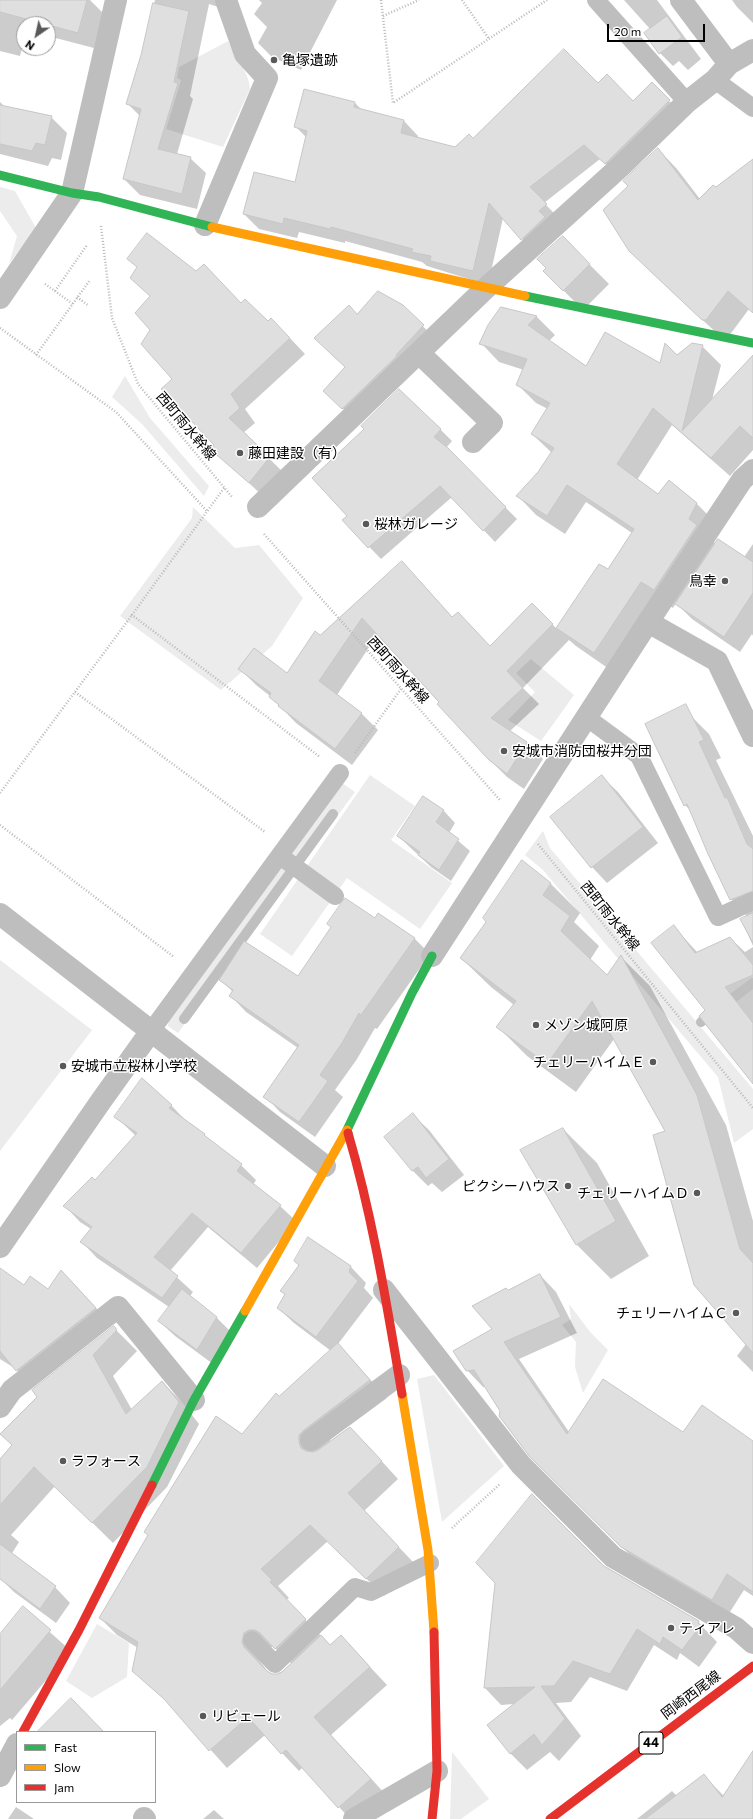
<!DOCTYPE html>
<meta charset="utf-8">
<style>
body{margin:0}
#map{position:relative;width:753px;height:1819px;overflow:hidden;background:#fff;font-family:Commissioner,sans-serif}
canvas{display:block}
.legend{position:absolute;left:16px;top:1731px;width:140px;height:72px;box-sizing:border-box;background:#fff;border:1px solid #999;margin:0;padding:5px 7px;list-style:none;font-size:12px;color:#000}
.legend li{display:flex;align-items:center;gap:8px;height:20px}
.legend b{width:20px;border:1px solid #999}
.north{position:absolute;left:16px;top:16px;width:40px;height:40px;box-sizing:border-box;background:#fff;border:1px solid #999;border-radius:50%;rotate:214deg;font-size:11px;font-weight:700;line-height:16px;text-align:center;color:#000}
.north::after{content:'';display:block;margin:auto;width:14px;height:18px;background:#595959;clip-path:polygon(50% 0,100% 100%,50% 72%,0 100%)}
.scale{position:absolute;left:607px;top:24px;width:98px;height:18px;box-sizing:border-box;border:2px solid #000;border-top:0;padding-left:5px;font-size:12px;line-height:14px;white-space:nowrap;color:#000;-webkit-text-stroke:3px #fff;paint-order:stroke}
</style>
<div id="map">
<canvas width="753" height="1819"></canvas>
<ul class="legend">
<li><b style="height:5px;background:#30b455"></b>Fast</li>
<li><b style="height:5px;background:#ff9f0a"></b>Slow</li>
<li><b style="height:5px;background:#e5322d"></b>Jam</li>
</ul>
<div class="north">N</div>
<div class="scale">20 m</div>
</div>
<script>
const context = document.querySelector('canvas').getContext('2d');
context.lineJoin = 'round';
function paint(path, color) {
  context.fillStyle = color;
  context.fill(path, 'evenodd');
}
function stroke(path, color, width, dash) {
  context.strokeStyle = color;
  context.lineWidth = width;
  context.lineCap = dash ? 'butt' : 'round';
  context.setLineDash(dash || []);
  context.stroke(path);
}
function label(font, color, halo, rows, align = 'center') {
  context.font = font + ' Commissioner,"Noto Sans JP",sans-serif';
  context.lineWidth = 3;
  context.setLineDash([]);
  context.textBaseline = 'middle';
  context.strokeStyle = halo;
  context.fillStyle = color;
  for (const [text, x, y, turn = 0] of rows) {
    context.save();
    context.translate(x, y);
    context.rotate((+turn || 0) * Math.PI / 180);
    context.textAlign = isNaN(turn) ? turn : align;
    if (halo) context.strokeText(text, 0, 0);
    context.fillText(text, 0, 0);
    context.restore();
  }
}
paint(new Path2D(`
 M 228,41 C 235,59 249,71 250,89 L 223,147 L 166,129 L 181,80 L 177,78 L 179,67 Z
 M 0,187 L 15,191 L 36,228 L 9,264 L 17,236 L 0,211 Z
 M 125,376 L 150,418 L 209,486 L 204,496 L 142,424 L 112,397 Z
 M 193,507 L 235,548 L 259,545 L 303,598 L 272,646 L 221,690 L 120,616 L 192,518 Z
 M 531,659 L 574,695 L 541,741 L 508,720 L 535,692 L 516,673 Z
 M 370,775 L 415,806 L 391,840 L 452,883 L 420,929 L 347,878 L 292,956 L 260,934 Z
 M 342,783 L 355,792 L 178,1033 L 168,1026 L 169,1018 Z
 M 543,831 L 550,848 L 753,1089 L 753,1129 L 734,1143 L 718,1077 L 543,870 L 525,855 Z
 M 0,960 L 92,1030 L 0,1151 Z
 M 569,1304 L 591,1333 L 608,1350 L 583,1393 L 575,1367 L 576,1342 L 562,1325 L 571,1319 Z
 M 434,1375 L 504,1466 L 442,1522 L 417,1379 Z
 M 97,1624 L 129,1643 L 127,1677 L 92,1698 L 66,1681 Z
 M 452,1752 L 489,1799 L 461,1819 L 450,1819 Z`), '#ececec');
paint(new Path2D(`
 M 0,0 L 90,0 L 103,13 L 94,48 L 48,36 L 48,24 L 24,24 L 24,40 L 20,56 L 0,51 Z
 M 155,0 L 224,0 L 221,8 L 209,4 L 190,96 L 193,99 L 177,154 L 190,158 L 206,173 L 197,209 L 140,195 L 124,179 L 140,116 L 128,104 L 142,55 Z
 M 259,0 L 337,0 L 301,70 L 272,57 L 258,43 L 267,27 L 254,14 L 262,3 Z
 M 624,0 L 657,0 L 701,59 L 688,70 L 679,61 L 673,66 L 660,53 L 650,29 Z
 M 732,0 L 753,0 L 753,23 L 737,7 Z
 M 598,84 L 633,102 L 652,84 L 683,115 L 620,178 L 600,159 L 544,203 L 561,220 L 536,254 L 503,218 L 488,285 L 427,266 L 422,262 L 345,241 L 345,243 L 299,232 L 297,238 L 259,229 L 244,214 L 296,183 L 307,138 L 296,127 L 355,103 L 362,110 L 404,121 L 418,136 L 418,138 L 455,148 Z
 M 0,102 L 5,107 L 51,117 L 67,133 L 61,160 L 52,158 L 48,166 L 0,154 Z
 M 658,149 L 677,169 L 700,199 L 716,189 L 753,177 L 753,313 L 749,309 L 726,340 L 723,339 L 650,271 L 630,186 Z
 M 582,257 L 609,284 L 583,310 L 544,271 Z
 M 129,259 L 196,273 L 286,334 L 305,354 L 245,409 L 255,423 L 243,433 L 284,473 L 264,497 L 212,449 L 215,445 L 173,379 L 151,330 L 151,297 L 138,268 Z
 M 402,306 L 439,342 L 359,424 L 340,406 L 357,315 Z
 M 502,308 L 537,317 L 555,335 L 549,341 L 587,367 L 661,365 L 677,356 L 702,346 L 721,365 L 712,400 L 753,379 L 753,450 L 730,476 L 672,425 L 637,480 L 658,496 L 669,481 L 697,504 L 715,522 L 708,536 L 716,544 L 744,557 L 753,544 L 753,636 L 752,634 L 740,652 L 692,619 L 676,603 L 673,608 L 660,599 L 612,671 L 576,646 L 569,640 L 523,688 L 539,704 L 510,731 L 527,743 L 543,759 L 524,789 L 507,777 L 490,760 L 378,634 L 337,695 L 362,714 L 378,730 L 352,765 L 296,723 L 270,696 L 256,685 L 240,669 L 287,674 L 320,637 L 418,579 L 453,618 L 490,647 L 532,605 L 557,629 L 599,565 L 608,571 L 632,533 L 586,502 L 565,534 L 536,515 L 518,496 L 538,473 L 552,453 L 532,434 L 548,409 L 536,403 L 517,384 L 524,370 L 499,362 L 481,343 Z
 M 440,429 L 452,441 L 446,448 L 517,519 L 495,542 L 452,497 L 381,559 L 343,520 Z
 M 691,716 L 709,734 L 721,758 L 716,760 L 753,836 L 753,946 L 741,919 L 747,916 L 731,899 L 690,810 L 685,805 Z
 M 602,777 L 618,792 L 658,843 L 607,883 L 592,867 L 552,817 Z
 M 423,797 L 444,811 L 455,823 L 449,833 L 470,851 L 451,881 L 431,867 L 398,836 Z
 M 522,861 L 551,884 L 580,913 L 574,922 L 599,946 L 590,960 L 608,976 L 621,957 L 650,986 L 726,1125 L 753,1221 L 753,1372 L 737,1356 L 746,1344 L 666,1132 L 614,1039 L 576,1092 L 527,1056 L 498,1027 L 514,1005 L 491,987 L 461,958 L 488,922 Z
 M 375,919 L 414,938 L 430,954 L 377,1029 L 375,1028 L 357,1059 L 335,1090 L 343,1097 L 315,1137 L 280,1112 L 265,1096 L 298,1048 L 246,1012 L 231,996 L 233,992 L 220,979 L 298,978 L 332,928 Z
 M 674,927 L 698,953 L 730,938 L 745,952 L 753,947 L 753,1081 L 706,1010 Z
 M 171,1105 L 186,1121 L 241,1165 L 256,1180 L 253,1185 L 280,1206 L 296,1221 L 257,1268 L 208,1227 L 170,1271 L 193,1292 L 190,1296 L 216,1317 L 232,1333 L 213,1364 L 175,1336 L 159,1321 L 169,1307 L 97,1258 L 82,1242 L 91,1229 L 80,1222 L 65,1206 L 95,1181 L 136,1136 L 116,1117 Z
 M 413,1115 L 429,1130 L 464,1175 L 442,1192 L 432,1183 L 428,1186 L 413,1171 Z
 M 563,1129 L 597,1163 L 649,1256 L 611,1279 L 577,1245 L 522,1150 Z
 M 308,1238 L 351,1267 L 366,1283 L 364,1288 L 373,1298 L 338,1344 L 387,1398 L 330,1440 L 331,1442 L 367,1445 L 398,1479 L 364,1511 L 416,1565 L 384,1596 L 328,1541 L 278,1586 L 289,1598 L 286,1600 L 331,1646 L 341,1636 L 387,1685 L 331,1735 L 388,1797 L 350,1819 L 303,1767 L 299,1771 L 265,1735 L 227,1768 L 172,1707 L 134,1670 L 138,1648 L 117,1635 L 100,1618 L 243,1436 L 279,1397 L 331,1351 L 294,1323 L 278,1308 L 285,1295 L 282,1291 L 300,1266 L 295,1261 ZM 267,1647 L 273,1647 L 276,1649 L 292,1664 L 277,1675 L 269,1673 L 259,1660 L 262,1650 Z
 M 540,1275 L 556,1292 L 577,1333 L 519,1359 L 569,1432 L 683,1433 L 753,1443 L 753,1596 L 744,1590 L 728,1615 L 638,1563 L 531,1456 L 486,1387 L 483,1387 L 467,1370 L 493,1330 L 508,1291 Z
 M 0,1282 L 48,1290 L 75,1285 L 110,1323 L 31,1384 L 16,1369 L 0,1359 Z
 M 114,1328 L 137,1351 L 113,1376 L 132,1410 L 162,1382 L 182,1402 L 199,1424 L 167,1487 L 113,1543 L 55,1486 L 11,1535 L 19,1542 L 1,1571 L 55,1587 L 70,1603 L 56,1623 L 14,1592 L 0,1578 L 0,1460 Z
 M 604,1567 L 698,1622 L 717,1642 L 699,1667 L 680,1653 L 677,1660 L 654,1645 L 627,1691 L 590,1677 L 571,1702 L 556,1703 L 581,1736 L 559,1761 L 550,1752 L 527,1770 L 511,1754 L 488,1725 L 514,1704 L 501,1705 L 485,1688 Z
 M 23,1608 L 71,1651 L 12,1720 L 10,1718 L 0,1726 L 0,1635 Z
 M 753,1753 L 753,1819 L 637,1819 L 672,1791 L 677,1796 L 704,1776 L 724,1796 Z
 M 16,1807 L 34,1819 L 8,1819 Z
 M 214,1810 L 224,1819 L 203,1819 Z`), '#0003');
stroke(new Path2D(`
 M 184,1019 L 333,814
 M 701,1022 L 753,983`), '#bfbfbf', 10);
const building = new Path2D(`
 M 0,0 L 87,0 L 78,33 L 0,12 Z
 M 153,3 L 189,11 L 174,82 L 178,83 L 158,149 L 191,157 L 182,194 L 123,179 L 141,109 L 126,104 L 141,55 Z
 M 667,16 L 682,37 L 659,54 L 644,33 Z
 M 564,49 L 598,83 L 607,74 L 633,101 L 652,82 L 670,100 L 605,164 L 584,145 L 530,187 L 547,204 L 539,211 L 545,217 L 521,240 L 489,203 L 473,271 L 430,261 L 431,256 L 411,252 L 413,249 L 331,227 L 330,229 L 284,218 L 283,224 L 243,214 L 254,172 L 295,182 L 307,131 L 294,127 L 304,89 L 355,102 L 354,107 L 404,120 L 401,133 L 455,147 L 469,134 L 473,138 Z
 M 0,105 L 52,116 L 45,145 L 36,143 L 32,151 L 0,144 Z
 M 658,148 L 698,200 L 713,185 L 716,187 L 753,159 L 753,313 L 728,291 L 706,320 L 702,320 L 629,251 L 603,210 L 628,186 L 623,181 Z
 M 147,233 L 196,271 L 204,264 L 241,303 L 245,299 L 268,321 L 271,318 L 290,338 L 231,394 L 240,408 L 229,418 L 270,457 L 249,483 L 210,449 L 214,445 L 161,389 L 172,379 L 141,344 L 150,330 L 135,313 L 150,296 L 130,278 L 137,267 L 127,259 Z
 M 563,236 L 590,264 L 563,291 L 543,271 L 546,268 L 537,259 Z
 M 378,291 L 403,305 L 424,325 L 396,355 L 397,356 L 342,409 L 323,391 L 345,367 L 314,338 L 349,305 L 357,314 Z
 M 501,307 L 537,316 L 528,325 L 586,366 L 605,332 L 660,363 L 665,343 L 677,355 L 692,343 L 703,345 L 682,431 L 753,355 L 753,438 L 740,426 L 711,458 L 653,408 L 617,464 L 658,494 L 669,480 L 697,503 L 689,519 L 697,525 L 654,590 L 641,582 L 594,653 L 556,628 L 599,564 L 608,569 L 634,529 L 567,485 L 547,516 L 516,496 L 538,472 L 554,448 L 531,434 L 550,403 L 516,385 L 527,359 L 479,344 L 488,325 Z
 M 399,389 L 441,429 L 434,437 L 448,448 L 506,507 L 483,531 L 440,486 L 368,548 L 342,520 L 347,516 L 312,478 L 364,429 L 361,426 Z
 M 718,539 L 753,562 L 753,593 L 724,637 L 675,604 Z
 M 402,561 L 452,617 L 458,612 L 490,646 L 532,603 L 553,624 L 507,671 L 523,688 L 491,718 L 527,742 L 507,774 L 489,760 L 437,704 L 439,702 L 362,618 L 319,681 L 362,713 L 335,749 L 278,706 L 279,705 L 269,697 L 271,693 L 238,669 L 254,648 L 287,673 L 315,631 L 320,635 Z
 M 686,704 L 704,740 L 699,742 L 725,798 L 727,797 L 747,844 L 753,849 L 753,891 L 730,900 L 708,854 L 687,804 L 684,806 L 645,724 Z
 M 602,775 L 643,827 L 591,868 L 550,817 Z
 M 423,796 L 444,810 L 436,822 L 459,839 L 439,870 L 418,855 L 420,852 L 397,836 Z
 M 522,860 L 551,883 L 543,895 L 570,916 L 561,931 L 607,975 L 621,955 L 697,1095 L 740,1249 L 753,1263 L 753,1353 L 694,1285 L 653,1135 L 665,1131 L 592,1001 L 547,1064 L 496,1027 L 516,1001 L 460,958 L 486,922 L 483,918 Z
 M 345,898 L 375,918 L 378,913 L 415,938 L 361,1015 L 359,1013 L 342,1043 L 320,1075 L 328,1081 L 299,1122 L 263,1097 L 299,1045 L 229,996 L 233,990 L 219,980 L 244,941 L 298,976 L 331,927 L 327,924 Z
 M 753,913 L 753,943 L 740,919 Z
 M 674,925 L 695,953 L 730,937 L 753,965 L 753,975 L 725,987 L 753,1023 L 753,1084 L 699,1016 L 705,1010 L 651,943 Z
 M 142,1078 L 172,1105 L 169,1108 L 205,1134 L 204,1135 L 242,1164 L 237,1171 L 281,1205 L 241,1253 L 192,1213 L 154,1257 L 178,1276 L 162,1298 L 80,1242 L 92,1227 L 63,1206 L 92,1177 L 95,1180 L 137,1133 L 114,1117 Z
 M 413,1113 L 449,1159 L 426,1178 L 418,1167 L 412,1171 L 384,1137 Z
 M 563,1128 L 616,1221 L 576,1245 L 520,1150 Z
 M 308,1237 L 351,1266 L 349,1272 L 358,1281 L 316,1337 L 277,1308 L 285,1294 L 280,1291 L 299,1265 L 294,1261 Z
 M 0,1268 L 24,1285 L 30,1276 L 48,1289 L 61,1270 L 96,1308 L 16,1371 L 0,1351 Z
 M 540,1274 L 561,1317 L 504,1342 L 567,1434 L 603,1379 L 683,1432 L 702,1405 L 753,1441 L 753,1592 L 727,1574 L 712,1600 L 621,1547 L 530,1457 L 499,1416 L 500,1411 L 474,1370 L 466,1371 L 453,1351 L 492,1329 L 472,1306 L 506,1288 L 508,1290 Z
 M 182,1289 L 217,1317 L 197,1350 L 158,1321 Z
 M 114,1326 L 117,1330 L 93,1355 L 126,1414 L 162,1381 L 179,1402 L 147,1467 L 92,1523 L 34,1467 L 0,1505 L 0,1459 L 12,1445 L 0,1434 L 37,1397 L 32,1390 Z
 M 338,1343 L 370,1380 L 304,1430 L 299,1435 L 299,1442 L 301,1448 L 306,1451 L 313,1452 L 318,1450 L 350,1427 L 382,1461 L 348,1493 L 399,1547 L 366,1579 L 310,1525 L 261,1569 L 272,1580 L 270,1582 L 306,1619 L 275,1649 L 260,1633 L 255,1630 L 249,1630 L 244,1633 L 242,1642 L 244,1647 L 267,1671 L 272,1674 L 277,1674 L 282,1672 L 321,1635 L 330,1645 L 341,1635 L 370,1667 L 314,1717 L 371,1779 L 338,1808 L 286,1750 L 281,1754 L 248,1717 L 209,1751 L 164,1699 L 132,1671 L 138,1642 L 99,1618 L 148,1535 L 144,1532 L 216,1416 L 242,1434 L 276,1393 L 279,1396 Z
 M 532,1494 L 604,1566 L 699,1621 L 698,1623 L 701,1625 L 682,1650 L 663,1637 L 660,1644 L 637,1629 L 610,1674 L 573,1661 L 554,1686 L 541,1686 L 565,1719 L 542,1745 L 534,1734 L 510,1754 L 487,1725 L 535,1687 L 484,1688 L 495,1583 L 476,1563 Z
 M 0,1544 L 56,1586 L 40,1609 L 0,1579 Z
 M 23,1606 L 51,1630 L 0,1690 L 0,1634 Z
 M 71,1698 L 104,1732 L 37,1732 Z
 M 753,1751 L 753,1819 L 645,1819 L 704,1774 L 722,1797 Z`);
paint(building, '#dfdfdf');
stroke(building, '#c7c7c7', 1);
stroke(new Path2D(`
 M 381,0 L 393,103 L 547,0
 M 462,0 L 489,39
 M 383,16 L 419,0
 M 101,226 L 112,318 L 138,384 L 232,497
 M 45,284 L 73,304
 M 55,291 L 87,245
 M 77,297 L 89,306
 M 0,328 L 116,412 L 207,511
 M 36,355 L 90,280
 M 224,488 L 132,615 L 320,757
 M 264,534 L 500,800
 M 75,692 L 265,832
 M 355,753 L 401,689
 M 0,793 L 132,615
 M 0,825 L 174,957
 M 538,844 L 753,1108
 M 452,1528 L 500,1484`), '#b9b9b9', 2.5, [1, 2]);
stroke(new Path2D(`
 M 596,0 L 687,102
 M 715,80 L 753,108
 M 586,717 L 639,756 L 718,917 L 753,901
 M 280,856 L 335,896
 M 151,1031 L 340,773
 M 252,1640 L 275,1664 L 355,1587 L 371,1592 L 430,1563`), '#bebebe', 18);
stroke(new Path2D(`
 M 681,0 L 729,64
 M 205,225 L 267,78 L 245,54 L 226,0
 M 0,298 L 72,193 L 116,0
 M 419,353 L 492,423 L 473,442
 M 258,507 L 486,288 L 621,166 L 687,102 L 715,80 L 729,64 L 753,50
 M 648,622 L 717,661 L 753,736
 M 0,914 L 325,1166
 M 432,956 L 648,622 L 742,480 L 753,470
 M 0,1247 L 101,1101 L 151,1031
 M 384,1290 L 521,1465 L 613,1557 L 736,1628 L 753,1643
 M 0,1407 L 12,1390 L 118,1307 L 194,1400
 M 311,1440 L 399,1375
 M 0,1776 L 17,1744
 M 144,1818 L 145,1819
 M 354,1819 L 437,1771`), '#bebebe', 22);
stroke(new Path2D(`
 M 0,175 L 72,193 L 99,197 L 212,227
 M 525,296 L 753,343
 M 348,1133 L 347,1130 L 412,993 L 432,956
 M 152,1485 L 194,1400 L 245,1311`), '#30b455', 9);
stroke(new Path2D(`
 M 212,227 L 525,296
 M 245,1311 L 347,1130
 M 402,1394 L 428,1550 L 434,1632`), '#ff9f0a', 9);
stroke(new Path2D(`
 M 348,1133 C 373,1218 387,1306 402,1394
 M 23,1732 L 79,1630 L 152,1485
 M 432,1819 L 437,1771 L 434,1632
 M 550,1819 L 753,1666`), '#e5322d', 9);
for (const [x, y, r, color] of [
 [274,60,4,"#595959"],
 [240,453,4,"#595959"],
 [366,524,4,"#595959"],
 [725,581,4,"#595959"],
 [504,751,4,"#595959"],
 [536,1025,4,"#595959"],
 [653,1062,4,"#595959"],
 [63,1066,4,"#595959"],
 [568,1186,4,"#595959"],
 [697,1193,4,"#595959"],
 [736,1313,4,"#595959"],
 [63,1461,4,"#595959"],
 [671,1628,4,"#595959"],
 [203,1716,4,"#595959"]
]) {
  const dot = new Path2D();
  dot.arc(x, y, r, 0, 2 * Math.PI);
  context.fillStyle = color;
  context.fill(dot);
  stroke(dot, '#fff', 1.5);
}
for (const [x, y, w] of [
 [651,1743,24]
]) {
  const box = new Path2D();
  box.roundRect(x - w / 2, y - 11, w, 22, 3);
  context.fillStyle = '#fff';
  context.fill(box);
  stroke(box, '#000', 1);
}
label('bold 13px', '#000', null, [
 ["44",651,1743]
]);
label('14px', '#000', '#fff', [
 ["亀塚遺跡",282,60],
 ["藤田建設（有）",248,453],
 ["桜林ガレージ",374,524],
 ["鳥幸",717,581,"right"],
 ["安城市消防団桜井分団",512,751],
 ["メゾン城阿原",544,1025],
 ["チェリーハイムＥ",645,1062,"right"],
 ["安城市立桜林小学校",71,1066],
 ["ピクシーハウス",560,1186,"right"],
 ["チェリーハイムＤ",689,1193,"right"],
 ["チェリーハイムＣ",728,1313,"right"],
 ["ラフォース",71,1461],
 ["ティアレ",679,1628],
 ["リビェール",211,1716]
], 'left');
label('14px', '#000', '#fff', [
 ["西町雨水幹線",186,426,50],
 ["西町雨水幹線",398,670,48],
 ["西町雨水幹線",610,916,51],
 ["岡崎西尾線",691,1695,-37]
]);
</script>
